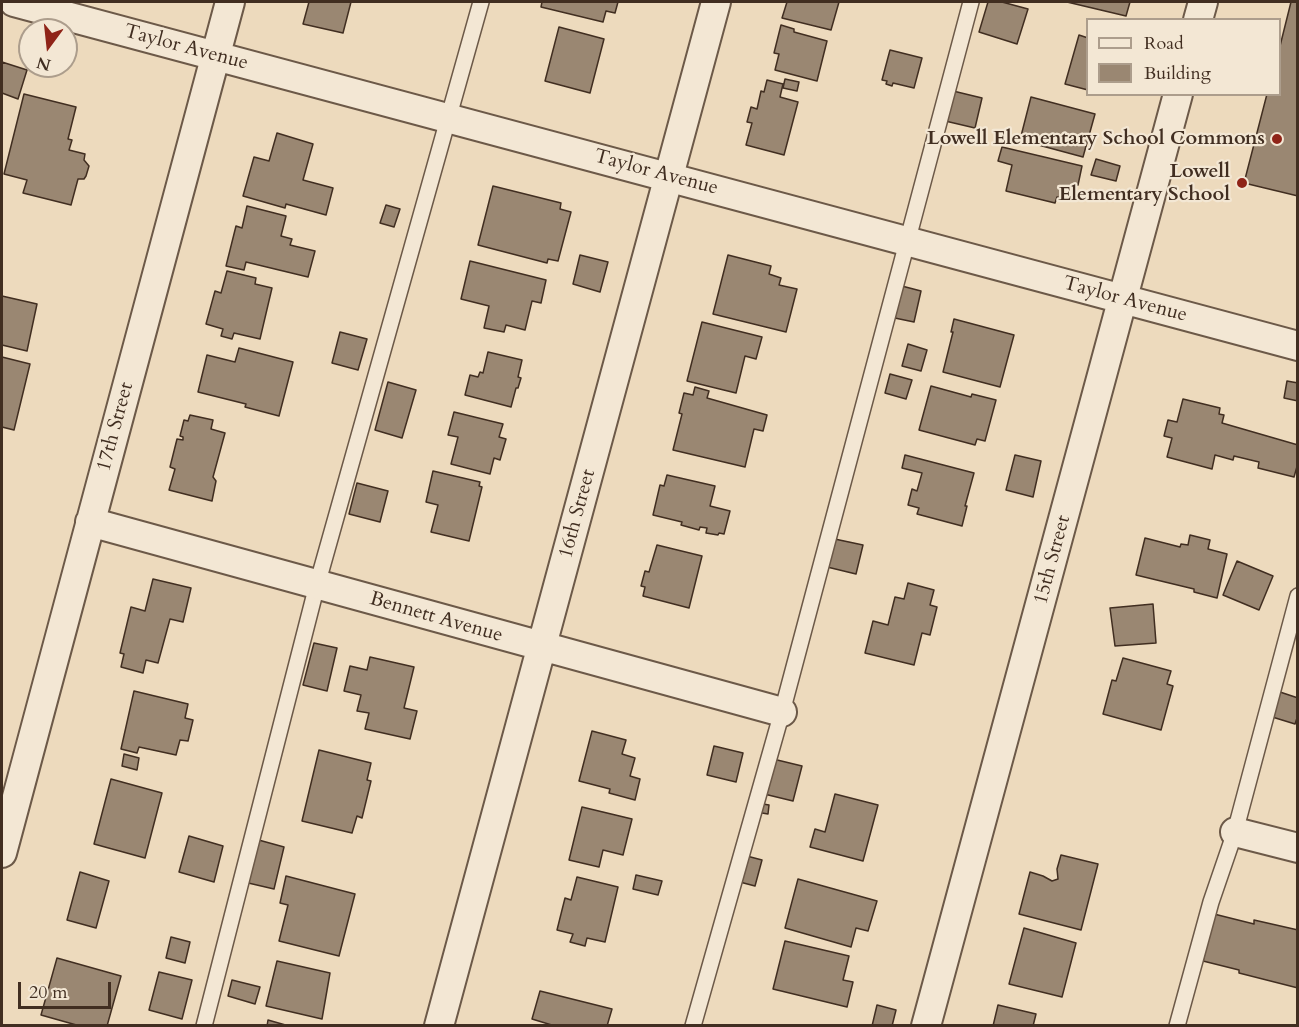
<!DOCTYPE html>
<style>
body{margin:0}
#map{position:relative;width:1299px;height:1027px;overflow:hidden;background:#eddabd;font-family:Cardo,serif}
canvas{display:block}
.frame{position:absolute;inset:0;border:3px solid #412e21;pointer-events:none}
.legend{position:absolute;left:1086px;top:18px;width:195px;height:78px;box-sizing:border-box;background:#f3e7d4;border:2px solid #ac9d8c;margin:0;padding:8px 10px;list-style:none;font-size:18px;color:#412e21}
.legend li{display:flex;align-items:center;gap:12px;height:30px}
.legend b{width:30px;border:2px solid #ac9d8c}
.north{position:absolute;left:18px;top:18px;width:60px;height:60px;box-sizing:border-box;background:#f3e7d4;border:2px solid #ac9d8c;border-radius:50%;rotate:195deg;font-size:16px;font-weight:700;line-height:24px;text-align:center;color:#412e21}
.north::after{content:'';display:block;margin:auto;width:21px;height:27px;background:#8f2418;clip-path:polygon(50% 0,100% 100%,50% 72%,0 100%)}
.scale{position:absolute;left:18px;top:982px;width:93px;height:27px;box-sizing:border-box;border:3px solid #412e21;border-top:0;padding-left:8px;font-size:18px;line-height:21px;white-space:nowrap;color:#412e21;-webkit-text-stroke:4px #f3e7d4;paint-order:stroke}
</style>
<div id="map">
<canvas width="1299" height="1027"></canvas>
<div class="frame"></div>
<ul class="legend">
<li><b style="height:8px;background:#f3e7d4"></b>Road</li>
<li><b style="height:16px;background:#9a8772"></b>Building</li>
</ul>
<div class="north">N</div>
<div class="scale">20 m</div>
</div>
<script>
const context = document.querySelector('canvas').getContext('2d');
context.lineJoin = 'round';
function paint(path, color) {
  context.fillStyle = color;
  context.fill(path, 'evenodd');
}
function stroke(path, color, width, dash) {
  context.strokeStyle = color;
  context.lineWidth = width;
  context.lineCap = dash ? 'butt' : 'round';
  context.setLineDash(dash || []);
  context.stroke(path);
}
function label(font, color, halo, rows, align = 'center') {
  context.font = font + ' Cardo,serif';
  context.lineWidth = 4.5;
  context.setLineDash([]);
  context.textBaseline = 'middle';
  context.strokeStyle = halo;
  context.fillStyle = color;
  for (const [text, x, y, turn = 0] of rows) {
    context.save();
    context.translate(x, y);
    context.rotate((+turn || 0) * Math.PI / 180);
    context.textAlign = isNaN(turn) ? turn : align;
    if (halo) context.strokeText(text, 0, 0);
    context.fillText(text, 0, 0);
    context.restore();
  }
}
const building = new Path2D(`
 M 309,2 L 351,2 L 343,33 L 303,24 Z
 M 542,2 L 618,2 L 615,13 L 606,11 L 603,22 L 541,7 Z
 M 787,2 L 839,2 L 831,30 L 782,18 Z
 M 988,2 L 1002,2 L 1028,9 L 1017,44 L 979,32 Z
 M 1067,2 L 1130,2 L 1126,16 Z
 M 1291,2 L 1298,2 L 1298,196 L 1244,183 L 1267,94 L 1280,94 L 1280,46 Z
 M 781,25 L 794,29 L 794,32 L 827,41 L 817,81 L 775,70 L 779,54 L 774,53 Z
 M 559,27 L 604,39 L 590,93 L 545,81 Z
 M 1079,35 L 1088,38 L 1088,90 L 1065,84 Z
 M 890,50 L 922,58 L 914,88 L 893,83 L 892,86 L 886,84 L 887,81 L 882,80 Z
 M 2,62 L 27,70 L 18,99 L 2,93 Z
 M 785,79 L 799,82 L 797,91 L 783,88 Z
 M 767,80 L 783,84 L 780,97 L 798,102 L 784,155 L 746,145 L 752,123 L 747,122 L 751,107 L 757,109 L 761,91 L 764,92 Z
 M 949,90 L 982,98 L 975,128 L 941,120 Z
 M 24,94 L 76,107 L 68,139 L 72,140 L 69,150 L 85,154 L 84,160 L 89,166 L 86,176 L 84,179 L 78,179 L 71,205 L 23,193 L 27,180 L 4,174 Z
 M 1031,97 L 1095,114 L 1083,157 L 1020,140 Z
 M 277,133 L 313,144 L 303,180 L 333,188 L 326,215 L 286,204 L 285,208 L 243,196 L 254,157 L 269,161 Z
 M 1002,147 L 1082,166 L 1078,185 L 1075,185 L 1071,201 L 1057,197 L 1055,203 L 1006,191 L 1012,165 L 998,161 Z
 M 1096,159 L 1120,166 L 1116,181 L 1091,175 Z
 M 493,186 L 561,203 L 560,209 L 571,212 L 558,261 L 548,259 L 547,263 L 478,245 Z
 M 386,205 L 400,209 L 394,227 L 380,223 Z
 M 247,206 L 286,216 L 281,236 L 292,239 L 290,245 L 315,251 L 308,277 L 246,262 L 244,270 L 226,266 L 236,226 L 242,228 Z
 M 580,255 L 608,262 L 600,292 L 573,284 Z
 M 728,255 L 771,266 L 769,274 L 781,278 L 779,285 L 797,289 L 786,332 L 713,314 Z
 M 470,261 L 546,280 L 541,303 L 532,301 L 525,330 L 506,325 L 504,332 L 484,328 L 489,306 L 461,299 Z
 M 227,271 L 256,278 L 255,284 L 272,288 L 260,339 L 234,333 L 232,339 L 221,336 L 223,329 L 206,324 L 215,291 L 221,293 Z
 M 898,285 L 921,291 L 914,322 L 890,317 Z
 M 2,296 L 37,304 L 27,351 L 2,345 Z
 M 954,319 L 1014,335 L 1000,387 L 943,372 L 953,332 L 951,332 Z
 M 702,322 L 762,337 L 756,359 L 745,356 L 736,393 L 687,381 Z
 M 340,332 L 367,339 L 358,370 L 332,363 Z
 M 908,344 L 927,350 L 921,371 L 902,366 Z
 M 239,348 L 293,362 L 279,416 L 245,407 L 246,404 L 198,392 L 207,355 L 235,362 Z
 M 488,352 L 522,360 L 518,377 L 521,378 L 518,388 L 516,388 L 511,407 L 465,395 L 470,375 L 478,377 L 480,372 L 483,373 Z
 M 2,357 L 30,364 L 14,430 L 2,427 Z
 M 890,374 L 912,380 L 906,399 L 885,393 Z
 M 1287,381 L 1298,383 L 1298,401 L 1284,398 Z
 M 388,382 L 416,390 L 402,438 L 375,430 Z
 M 931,386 L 971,397 L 972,394 L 996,400 L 985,441 L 977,439 L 975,445 L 919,430 Z
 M 695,387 L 709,391 L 707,398 L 767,415 L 763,431 L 754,429 L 745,467 L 673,450 L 682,414 L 679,413 L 684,393 L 693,395 Z
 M 1183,399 L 1220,408 L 1219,414 L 1224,415 L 1222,423 L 1298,445 L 1298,463 L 1294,477 L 1258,468 L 1259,462 L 1234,456 L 1233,460 L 1215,455 L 1212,469 L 1167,457 L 1172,438 L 1164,436 L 1168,420 L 1177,422 Z
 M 454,412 L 503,424 L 499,437 L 506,439 L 500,460 L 494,458 L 490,474 L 451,464 L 458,437 L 448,435 Z
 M 190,415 L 213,420 L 211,429 L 225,433 L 213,477 L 216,481 L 212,501 L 169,490 L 175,469 L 170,467 L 177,439 L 183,440 L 183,437 L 180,436 L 184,420 L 188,421 Z
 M 905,455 L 974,473 L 965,506 L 967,506 L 962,526 L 917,514 L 919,508 L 908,505 L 912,489 L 917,491 L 922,473 L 902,468 Z
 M 1015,455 L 1041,461 L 1033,497 L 1006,490 Z
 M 433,471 L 480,482 L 479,486 L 482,487 L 469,541 L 431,532 L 438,505 L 426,502 Z
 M 667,475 L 715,486 L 710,506 L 730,511 L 724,534 L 719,533 L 718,535 L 706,533 L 707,528 L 700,527 L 699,530 L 681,525 L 682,522 L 653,515 L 660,485 L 664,486 Z
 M 357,483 L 388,491 L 380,522 L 349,514 Z
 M 1190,535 L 1210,540 L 1208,549 L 1227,554 L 1217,598 L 1194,592 L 1194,589 L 1136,575 L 1145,538 L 1180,547 L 1181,544 L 1188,545 Z
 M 830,538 L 863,545 L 856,574 L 823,566 Z
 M 657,545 L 702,556 L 689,608 L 643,596 L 645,587 L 641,586 L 645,571 L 649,572 Z
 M 1237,561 L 1273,576 L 1259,610 L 1223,595 Z
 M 153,579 L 191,588 L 183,622 L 170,619 L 158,663 L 146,660 L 143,673 L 121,667 L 124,654 L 120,653 L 131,607 L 145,611 Z
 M 908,583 L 934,590 L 930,605 L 937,607 L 930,635 L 922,633 L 914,665 L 865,653 L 873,621 L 888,625 L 895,597 L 904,599 Z
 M 1153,604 L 1156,643 L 1115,646 L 1110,608 Z
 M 314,643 L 337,648 L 327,691 L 303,685 Z
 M 370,657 L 414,667 L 404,708 L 417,711 L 410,739 L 365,729 L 369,713 L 357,711 L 361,695 L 344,691 L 350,666 L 367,670 Z
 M 1123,658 L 1171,671 L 1167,684 L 1173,686 L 1161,730 L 1103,714 L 1112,680 L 1116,681 Z
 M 134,691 L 188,704 L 185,718 L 193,720 L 188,741 L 180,740 L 176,755 L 139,747 L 137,753 L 121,749 Z
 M 1277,691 L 1298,698 L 1298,715 L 1295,724 L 1269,716 Z
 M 592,731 L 626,740 L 622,754 L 635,758 L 630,776 L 640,779 L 635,800 L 609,793 L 610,789 L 579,781 Z
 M 714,746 L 743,753 L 736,782 L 707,775 Z
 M 319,750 L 371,763 L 367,780 L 371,781 L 362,818 L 357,816 L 352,833 L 302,821 Z
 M 124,754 L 139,758 L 137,770 L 122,766 Z
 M 769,758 L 802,766 L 793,801 L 760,793 Z
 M 111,779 L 162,793 L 145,858 L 94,844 Z
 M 835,794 L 878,805 L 863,861 L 810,847 L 815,829 L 825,832 Z
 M 757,803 L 769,805 L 768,814 L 756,812 Z
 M 582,807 L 632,819 L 623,855 L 603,850 L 599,867 L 569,860 Z
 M 189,836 L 223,846 L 214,882 L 179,872 Z
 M 255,839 L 284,847 L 274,889 L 244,882 Z
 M 743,855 L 762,860 L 755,886 L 736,881 Z
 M 1061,855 L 1098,864 L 1081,930 L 1019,914 L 1030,872 L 1043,876 L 1052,881 L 1058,879 L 1057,869 Z
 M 80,872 L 109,881 L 96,928 L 67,920 Z
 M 636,875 L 662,881 L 658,895 L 633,889 Z
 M 286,876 L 355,894 L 339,956 L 279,941 L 288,905 L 280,903 Z
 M 577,877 L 618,887 L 605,942 L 587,938 L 585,946 L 570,942 L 573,934 L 557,930 L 565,898 L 571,900 Z
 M 798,879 L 877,901 L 868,931 L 856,928 L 851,947 L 785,928 Z
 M 1214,914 L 1254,924 L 1254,920 L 1298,930 L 1298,988 L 1239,973 L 1239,970 L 1203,961 Z
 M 1024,928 L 1076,943 L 1062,997 L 1009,984 Z
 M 171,937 L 190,942 L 185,963 L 166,958 Z
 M 785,941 L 849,956 L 843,980 L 853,982 L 847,1007 L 773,989 Z
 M 57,958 L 121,976 L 107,1026 L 80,1026 L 41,1015 Z
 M 277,961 L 330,973 L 322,1019 L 266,1006 Z
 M 159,972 L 192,980 L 182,1019 L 149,1010 Z
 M 232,980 L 260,987 L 255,1004 L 228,996 Z
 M 540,991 L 612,1009 L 607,1026 L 555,1026 L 532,1019 Z
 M 877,1005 L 896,1010 L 892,1026 L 872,1026 Z
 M 998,1005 L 1036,1014 L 1033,1026 L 993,1026 Z
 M 268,1020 L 289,1026 L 267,1026 Z`);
paint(building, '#9a8772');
stroke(building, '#412e21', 1.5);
const service = new Path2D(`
 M 204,1026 L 317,585 L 481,2
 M 693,1026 L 782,712 L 971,2
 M 1177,1026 L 1211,902 L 1235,832 L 1298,596`);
const minor = new Path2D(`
 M 14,2 L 1298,346
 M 1198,20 L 1203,2
 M 90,522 L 782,712
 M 1235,832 L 1298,848
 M 2,853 L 230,2
 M 439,1026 L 716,2
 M 926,1026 L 1178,94`);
stroke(service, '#6c5948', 18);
stroke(minor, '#6c5948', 32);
stroke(service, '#f3e7d4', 15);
stroke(minor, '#f3e7d4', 28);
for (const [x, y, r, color] of [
 [1277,139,6,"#8f2418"],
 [1242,183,6,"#8f2418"]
]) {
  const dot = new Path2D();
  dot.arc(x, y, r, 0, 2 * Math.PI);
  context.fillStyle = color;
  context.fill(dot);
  stroke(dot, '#f3e7d4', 2);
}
label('20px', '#412e21', '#f3e7d4', [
 ["Taylor Avenue",186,48,15],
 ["Taylor Avenue",656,173,15],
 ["Taylor Avenue",1125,300,15],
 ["17th Street",116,427,-75],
 ["16th Street",578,514,-75],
 ["15th Street",1053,560,-75],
 ["Bennett Avenue",436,618,16]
]);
label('bold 20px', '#412e21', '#f3e7d4', [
 ["Lowell Elementary School Commons",1265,139],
 ["Lowell",1230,172],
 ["Elementary School",1230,195]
], 'right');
</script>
